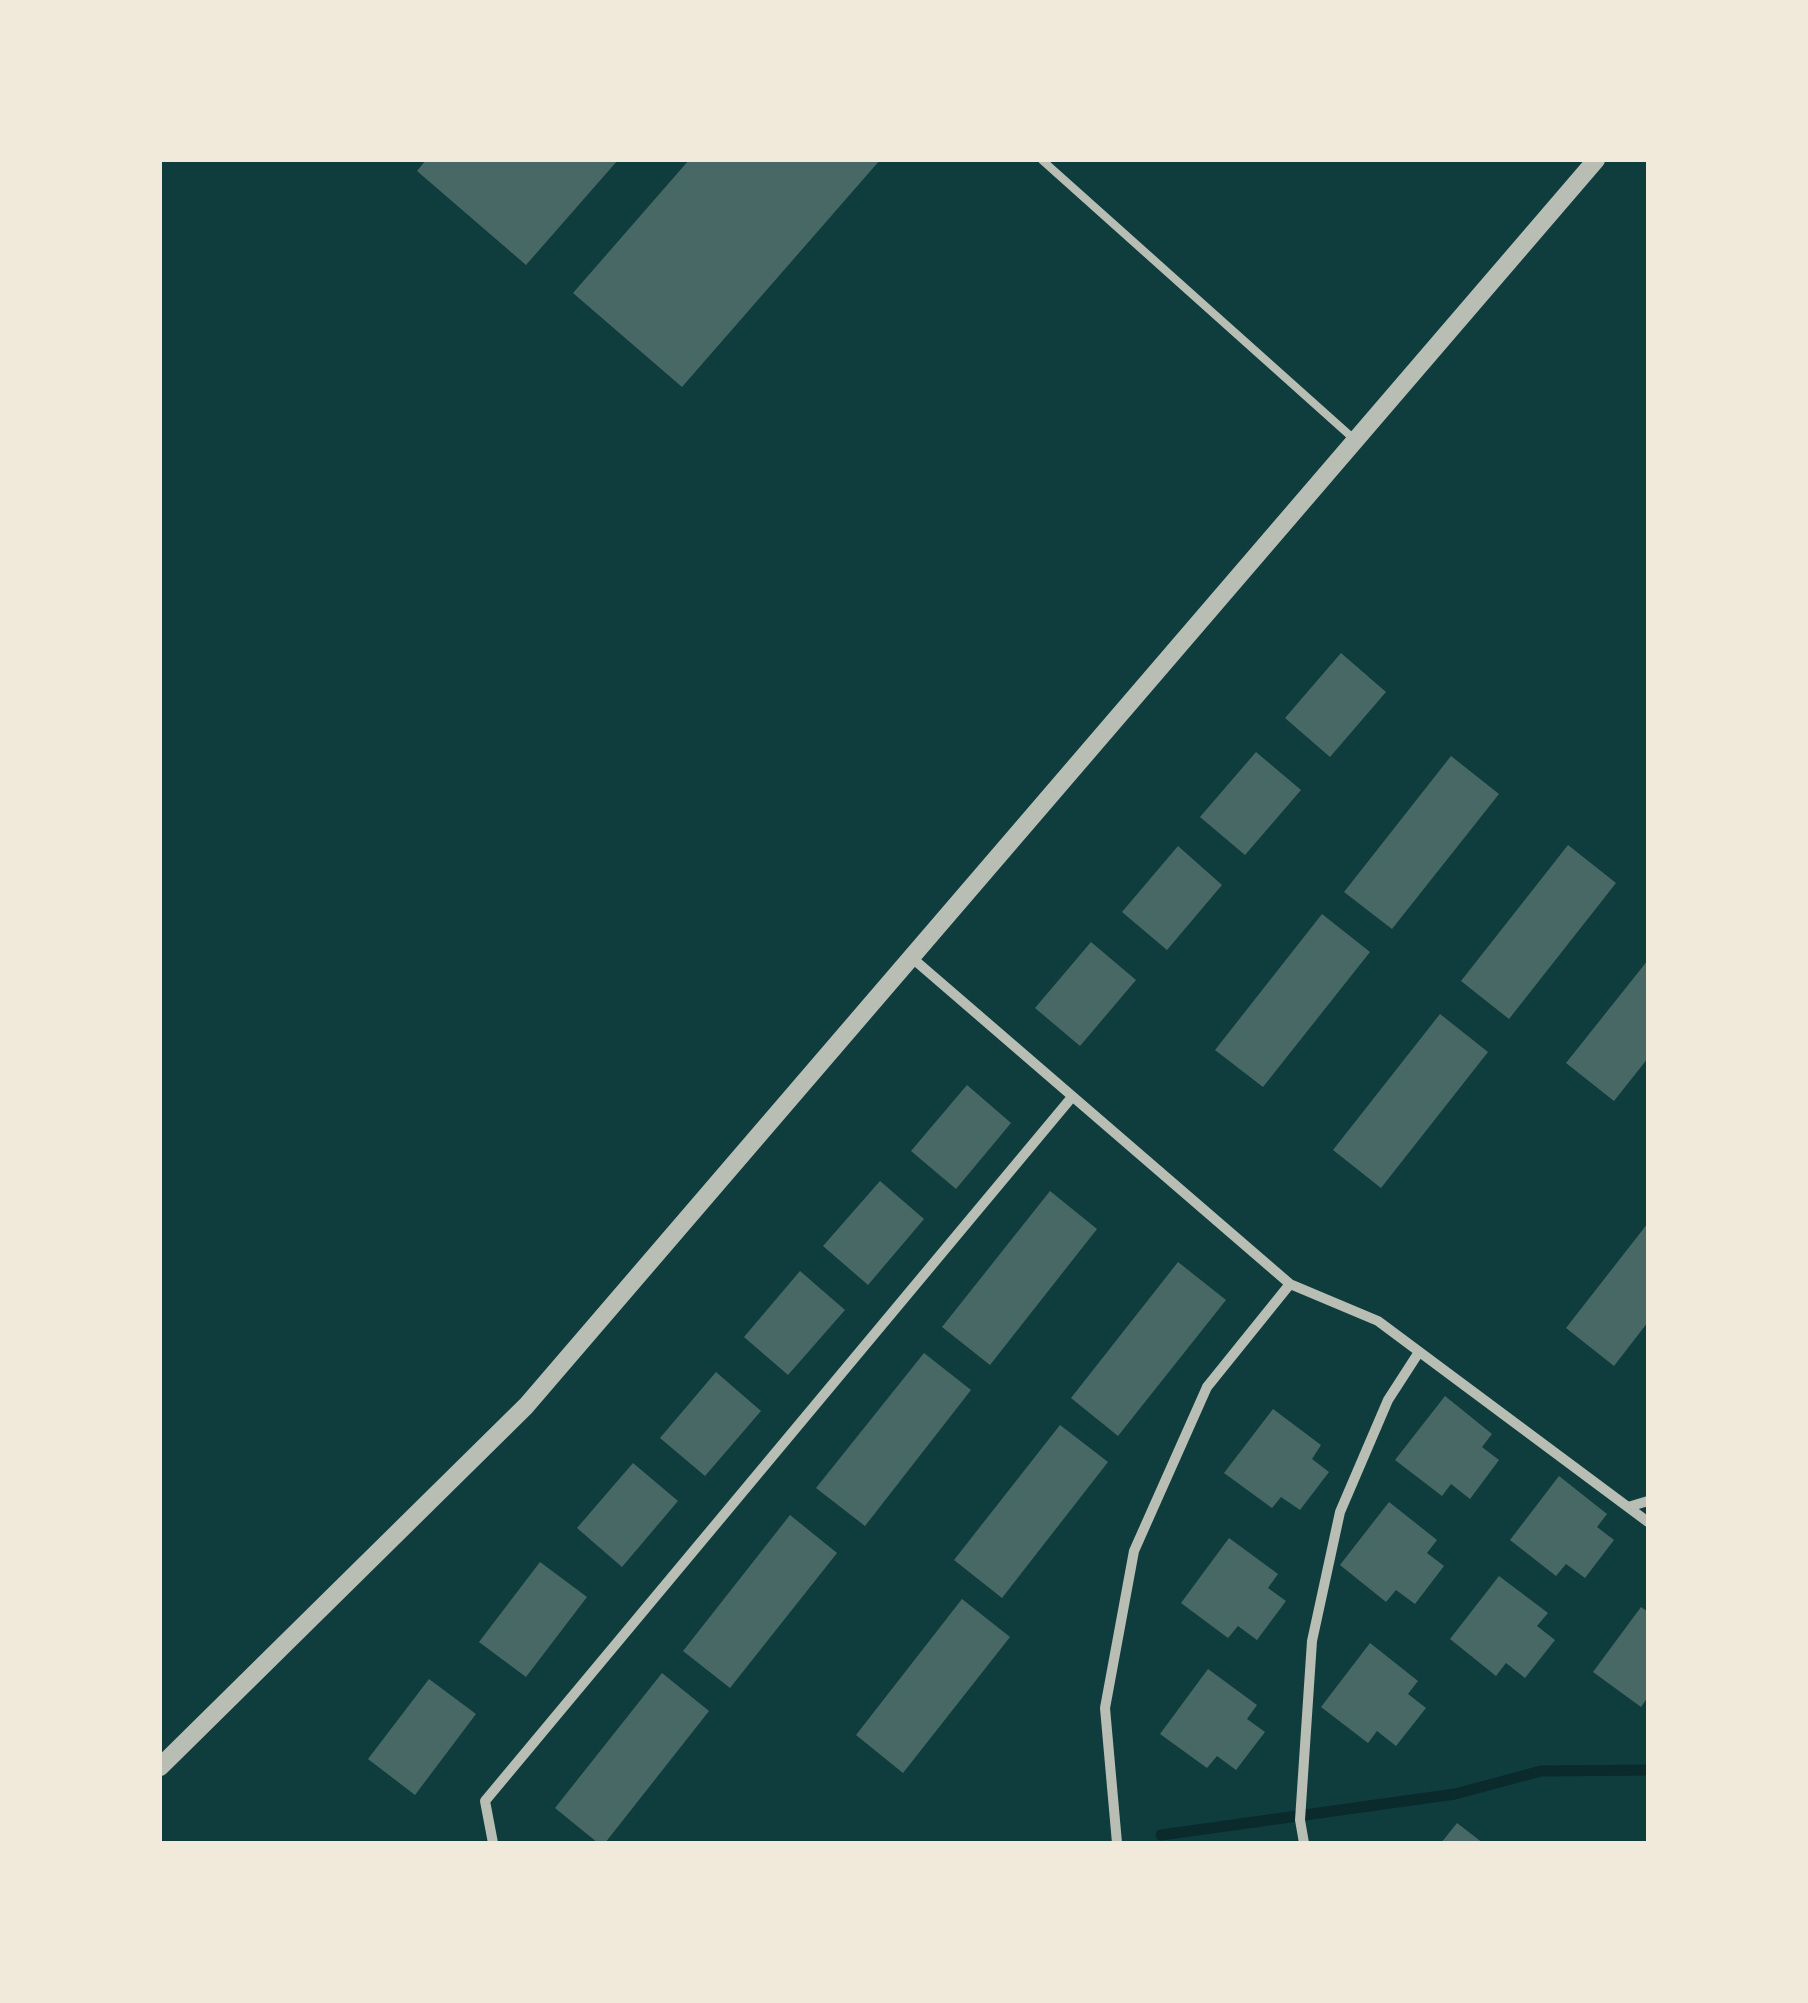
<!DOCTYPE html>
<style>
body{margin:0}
#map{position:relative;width:1808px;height:2003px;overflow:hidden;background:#0f3d3e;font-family:"Open Sans",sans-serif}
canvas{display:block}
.frame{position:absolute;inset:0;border:162px solid #f1e9da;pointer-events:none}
</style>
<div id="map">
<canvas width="1808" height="2003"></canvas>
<div class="frame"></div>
</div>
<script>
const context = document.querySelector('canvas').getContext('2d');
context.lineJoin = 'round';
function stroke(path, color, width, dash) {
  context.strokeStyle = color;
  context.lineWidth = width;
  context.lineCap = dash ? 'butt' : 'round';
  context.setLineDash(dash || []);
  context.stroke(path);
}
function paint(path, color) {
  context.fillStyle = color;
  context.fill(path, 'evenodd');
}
stroke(new Path2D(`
 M 1161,1835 L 1455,1794 L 1541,1771 L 1648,1770`), '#0a2a2b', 11);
paint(new Path2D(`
 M 426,160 L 618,160 L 526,265 L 417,171 Z
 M 689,160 L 880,160 L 682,387 L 573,293 Z
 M 1341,653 L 1386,692 L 1330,757 L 1285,718 Z
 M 1256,752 L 1301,790 L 1245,855 L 1200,817 Z
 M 1451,756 L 1499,794 L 1392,929 L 1344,892 Z
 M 1568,845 L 1616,883 L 1509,1019 L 1461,981 Z
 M 1178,846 L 1222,885 L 1167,950 L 1122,912 Z
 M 1322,914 L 1370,952 L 1263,1087 L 1215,1050 Z
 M 1091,942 L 1136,980 L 1080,1046 L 1035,1008 Z
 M 1648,960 L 1648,1058 L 1614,1101 L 1566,1063 Z
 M 1440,1014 L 1488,1052 L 1381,1188 L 1333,1150 Z
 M 967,1085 L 1011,1123 L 956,1189 L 911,1151 Z
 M 880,1181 L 924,1219 L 868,1285 L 823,1246 Z
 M 1050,1191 L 1097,1229 L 990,1365 L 942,1327 Z
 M 1648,1223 L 1648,1322 L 1614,1366 L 1566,1328 Z
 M 1178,1262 L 1226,1300 L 1118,1436 L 1071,1398 Z
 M 800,1271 L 845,1310 L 788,1375 L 744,1337 Z
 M 924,1353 L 971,1390 L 865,1526 L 816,1488 Z
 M 716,1372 L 761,1411 L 705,1476 L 660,1438 Z
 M 1445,1396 L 1492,1434 L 1482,1447 L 1499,1460 L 1470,1499 L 1451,1484 L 1442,1496 L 1395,1460 Z
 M 1273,1409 L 1321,1445 L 1312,1459 L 1329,1472 L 1300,1510 L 1281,1497 L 1272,1508 L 1224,1473 Z
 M 1060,1425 L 1108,1462 L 1002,1598 L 954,1560 Z
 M 633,1463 L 678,1501 L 622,1567 L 577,1528 Z
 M 1559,1476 L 1607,1514 L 1597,1527 L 1614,1540 L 1585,1578 L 1566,1564 L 1556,1576 L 1510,1540 Z
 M 1389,1502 L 1437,1540 L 1427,1553 L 1444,1566 L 1415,1604 L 1396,1590 L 1386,1602 L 1340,1565 Z
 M 790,1515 L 837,1553 L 730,1688 L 683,1651 Z
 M 1229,1538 L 1278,1574 L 1268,1588 L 1286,1601 L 1257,1640 L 1238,1626 L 1228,1638 L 1181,1603 Z
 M 540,1562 L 587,1597 L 526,1677 L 479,1642 Z
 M 1499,1576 L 1548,1613 L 1537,1626 L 1555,1640 L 1525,1678 L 1506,1663 L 1496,1676 L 1450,1639 Z
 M 962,1599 L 1010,1637 L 903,1773 L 856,1735 Z
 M 1641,1607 L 1648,1612 L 1648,1697 L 1641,1707 L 1593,1672 Z
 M 1370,1643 L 1418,1681 L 1408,1694 L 1426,1708 L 1396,1746 L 1377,1731 L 1368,1743 L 1321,1707 Z
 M 1208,1669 L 1257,1705 L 1247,1719 L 1265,1732 L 1236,1770 L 1217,1756 L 1207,1768 L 1160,1734 Z
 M 662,1673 L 709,1711 L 605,1843 L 598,1843 L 555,1808 Z
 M 429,1679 L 476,1714 L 415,1795 L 368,1759 Z
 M 1457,1823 L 1483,1843 L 1441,1843 Z`), '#486865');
stroke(new Path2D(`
 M 1042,160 L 1355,440`), '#b8beb3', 8);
stroke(new Path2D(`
 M 911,957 L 1290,1284 L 1378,1321 L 1648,1522
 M 1628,1507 L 1648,1501
 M 493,1843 L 485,1801 L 1072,1097
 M 1117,1843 L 1105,1708 L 1134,1551 L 1207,1387 L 1290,1284
 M 1304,1843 L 1300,1820 L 1312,1641 L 1340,1512 L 1388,1400 L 1419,1352`), '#b8beb3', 10);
stroke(new Path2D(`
 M 160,1767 L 526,1406 L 1596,160`), '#b8beb3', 18);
</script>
